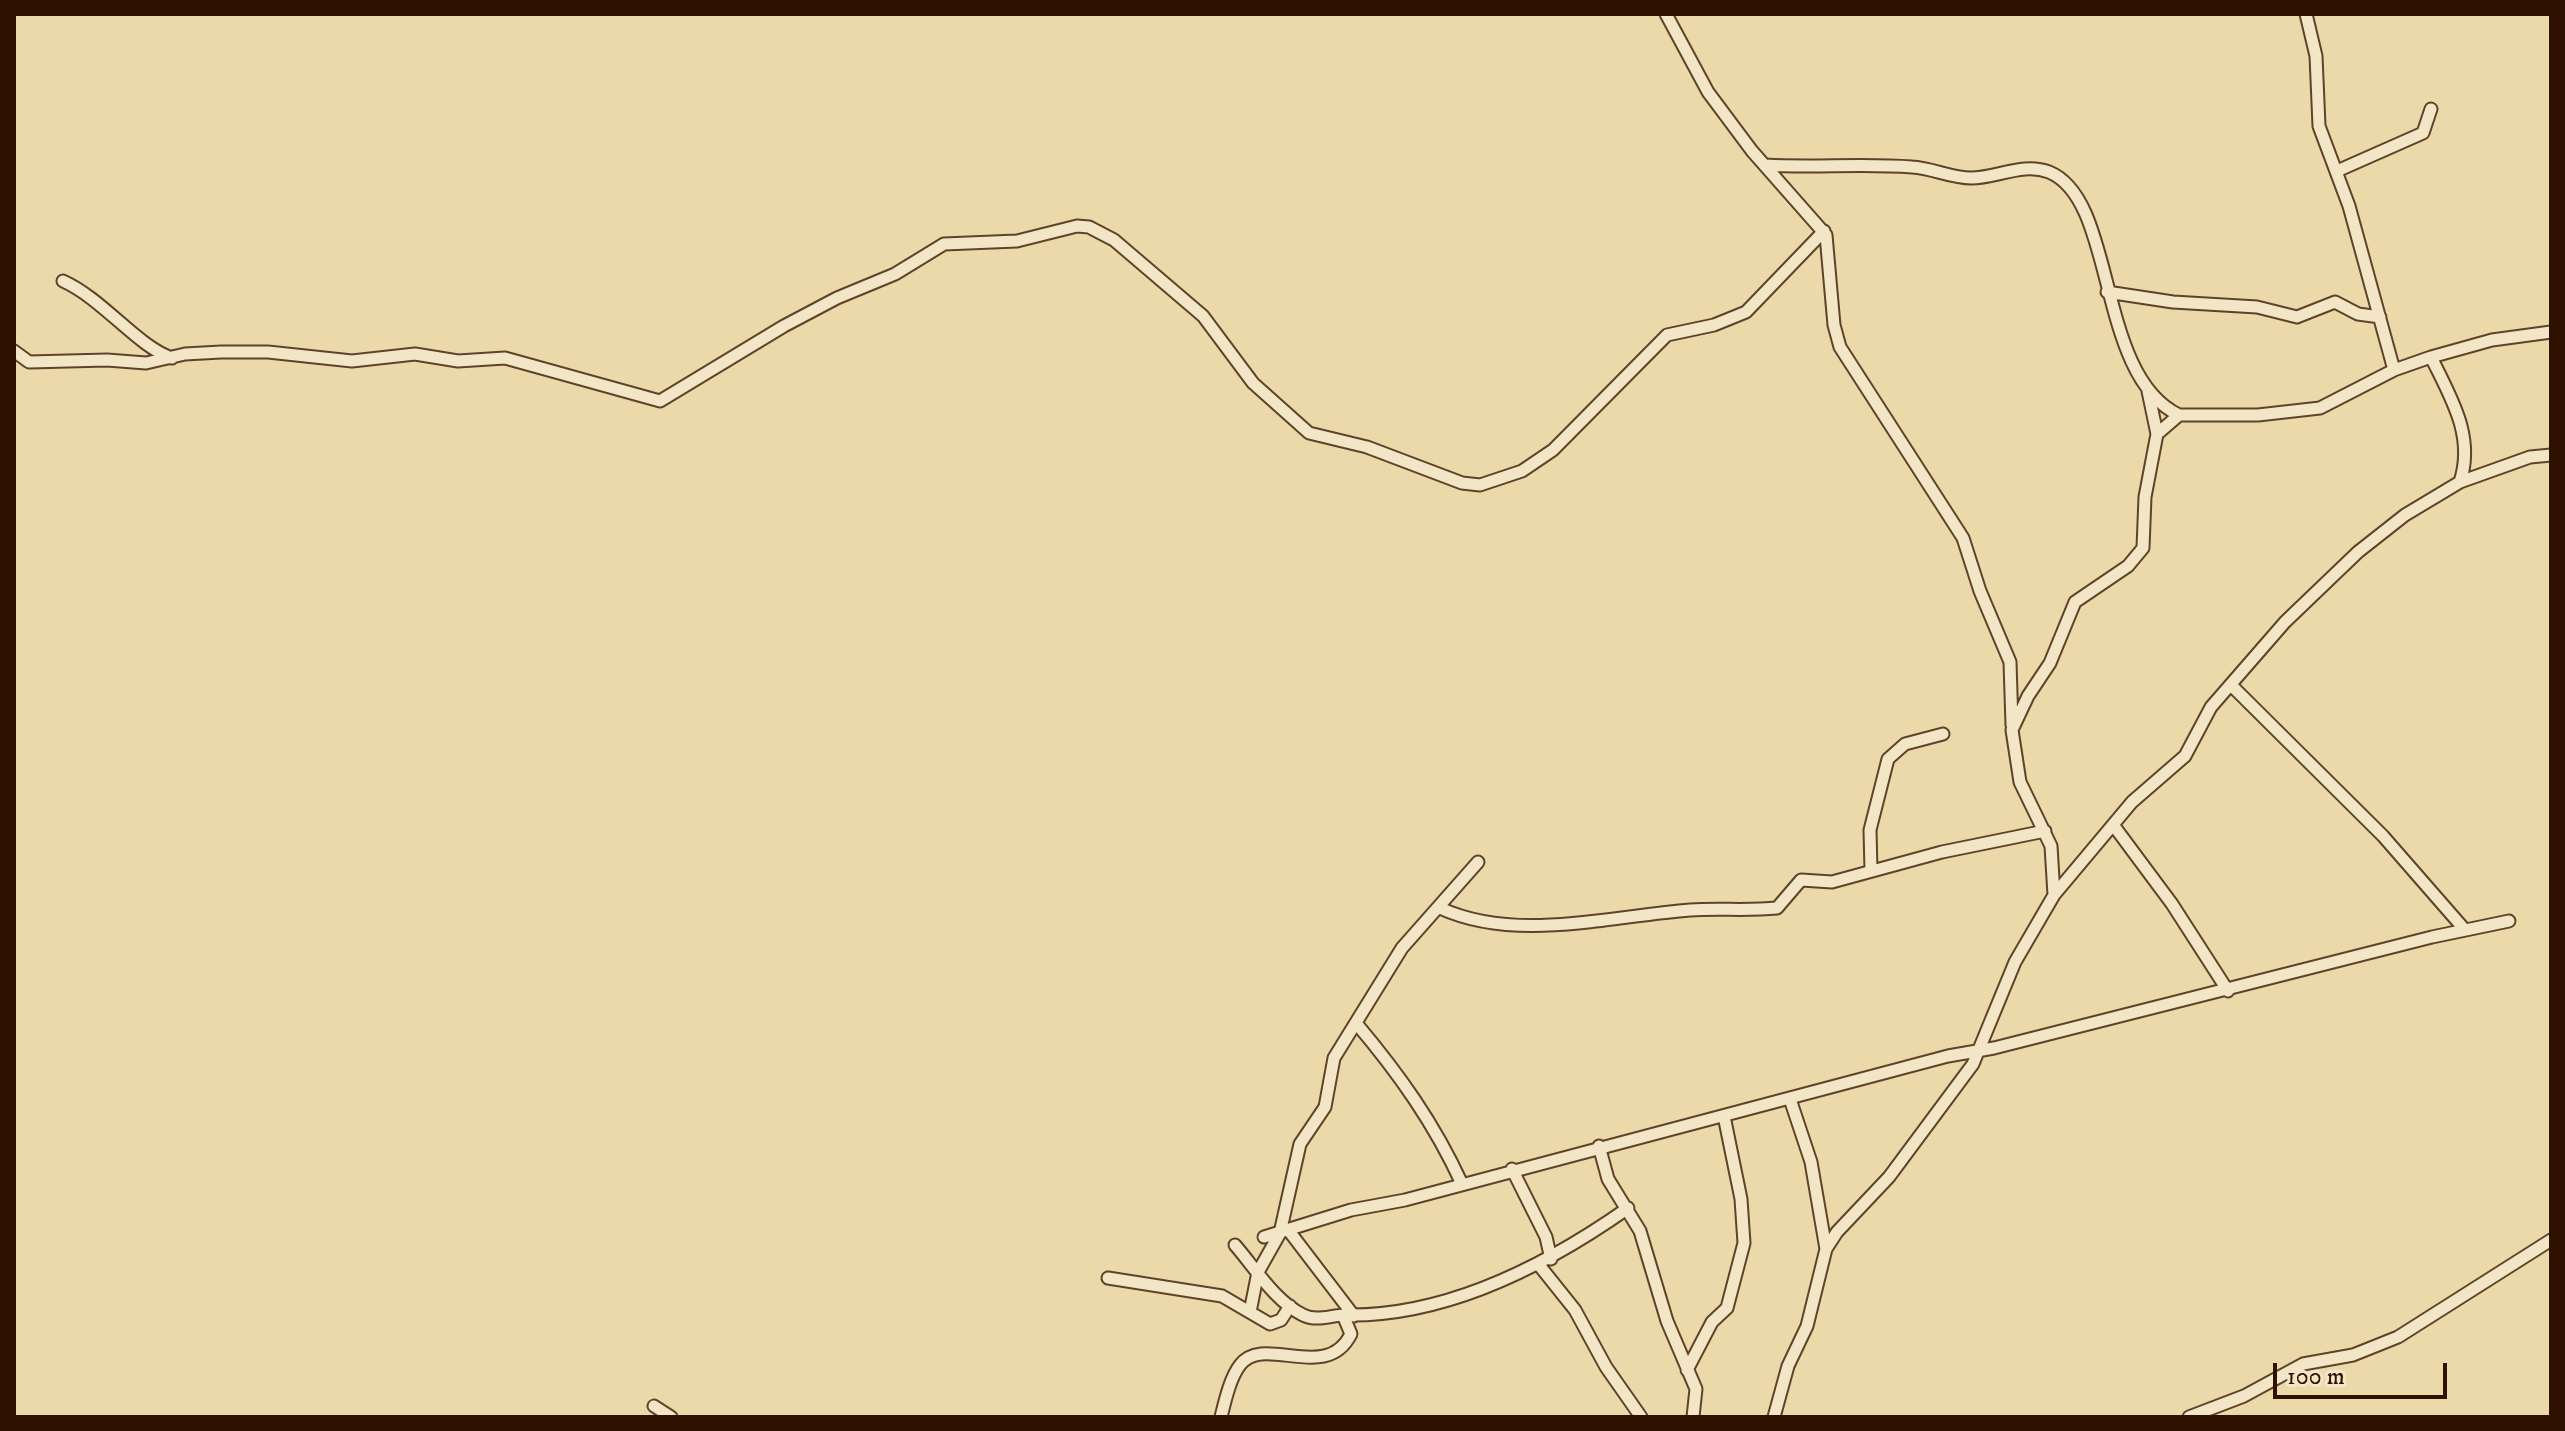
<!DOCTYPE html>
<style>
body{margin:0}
#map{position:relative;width:2565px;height:1431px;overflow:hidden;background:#ecd9a9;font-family:"IM FELL DW Pica",serif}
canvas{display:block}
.frame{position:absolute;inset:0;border:16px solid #2f1100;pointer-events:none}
.scale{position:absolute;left:2273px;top:1363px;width:174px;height:36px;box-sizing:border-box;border:4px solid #2f1100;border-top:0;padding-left:10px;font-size:24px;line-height:28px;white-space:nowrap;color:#2f1100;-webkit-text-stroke:6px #f3e6c7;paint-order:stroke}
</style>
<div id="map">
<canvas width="2565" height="1431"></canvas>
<div class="frame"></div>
<div class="scale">100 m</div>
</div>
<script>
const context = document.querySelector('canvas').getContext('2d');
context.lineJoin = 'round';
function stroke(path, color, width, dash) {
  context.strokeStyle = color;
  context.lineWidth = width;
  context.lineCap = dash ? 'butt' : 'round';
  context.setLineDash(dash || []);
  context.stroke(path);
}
const minor = new Path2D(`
 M 1666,14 L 1708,92 L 1752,151 L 1826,235 L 1834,325 L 1840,347 L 1963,538 L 1980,591 L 2010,662 L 2012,725
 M 2306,14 L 2316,56 L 2319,126 L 2349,206 L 2394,370
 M 1766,165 C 1814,168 1863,163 1912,167 C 1932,168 1951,178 1971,178 C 1997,178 2023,162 2049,172 C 2118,200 2095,375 2179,415
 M 2337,171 L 2423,133 L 2431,109
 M 63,281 C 103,299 138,347 172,358
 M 2107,292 L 2173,302 L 2257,307 L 2297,317 L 2335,302 L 2358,314 L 2380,317
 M 14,351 L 29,362 L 107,360 L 146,363 L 185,354 L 221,352 L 268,352 L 352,361 L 415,354 L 458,361 L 505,358 L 660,401 L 784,326 L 837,298 L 895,274 L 944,244 L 1017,241 L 1077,226 L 1089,227 L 1114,240 L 1203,316 L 1253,383 L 1309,433 L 1367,447 L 1462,483 L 1480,485 L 1522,471 L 1553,450 L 1667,335 L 1714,325 L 1746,312 L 1824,231
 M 2431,357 C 2451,398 2475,436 2460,482
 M 2148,391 L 2157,434
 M 2231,685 L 2383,836 L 2465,930
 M 2114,826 L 2172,904 L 2228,991
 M 1871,870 L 1870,830 L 1888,759 L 1905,744 L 1943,734
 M 2054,895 L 2051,846 L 2020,782 L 2012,730 L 2028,696 L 2050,663 L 2075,602 L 2128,566 L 2143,548 L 2145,497 L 2157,434 L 2179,415 L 2258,415 L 2320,408 L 2394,370 L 2431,357 L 2492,340 L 2551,332
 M 1440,908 C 1516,943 1610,916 1690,910 C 1719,908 1748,911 1777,908 L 1801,880 L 1832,882 L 1942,852 L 2045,831
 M 1356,1023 C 1399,1074 1434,1123 1462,1184
 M 1790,1099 L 1811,1162 L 1826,1249
 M 1599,1146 L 1608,1179 L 1640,1231 L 1667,1321 L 1696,1389 L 1693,1417
 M 1512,1169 L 1546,1237 L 1551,1259
 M 1289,1231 L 1354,1316
 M 1264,1237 L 1351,1210 L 1405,1200 L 1948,1056 L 1994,1048 L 2432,937 L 2509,921
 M 1235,1245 C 1255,1268 1275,1301 1303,1315 C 1317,1322 1331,1315 1345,1315 C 1447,1317 1547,1265 1628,1208
 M 1539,1265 L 1575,1310 L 1606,1367 L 1641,1417
 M 1108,1278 L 1222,1296 L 1270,1324 L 1281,1320 L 1290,1306
 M 1250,1312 L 1258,1272 L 1280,1233 L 1300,1144 L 1325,1107 L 1334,1058 L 1402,948 L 1478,862
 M 1687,1370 L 1712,1322 L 1727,1308 L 1744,1243 L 1741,1199 L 1724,1116
 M 654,1406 L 671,1417
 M 1221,1417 C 1225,1401 1230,1378 1240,1365 C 1264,1333 1326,1384 1351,1334 L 1343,1315
 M 1774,1417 L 1788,1366 L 1807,1326 L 1826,1249 L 1837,1232 L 1889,1177 L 1973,1064 L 2015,962 L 2054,895 L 2132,802 L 2185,756 L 2211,707 L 2285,622 L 2358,552 L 2405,515 L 2460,482 L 2530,457 L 2551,455
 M 2189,1417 L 2244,1396 L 2303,1364 L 2353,1355 L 2398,1337 L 2551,1240`);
stroke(minor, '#5e432a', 15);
stroke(minor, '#f3e6c7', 11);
</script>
